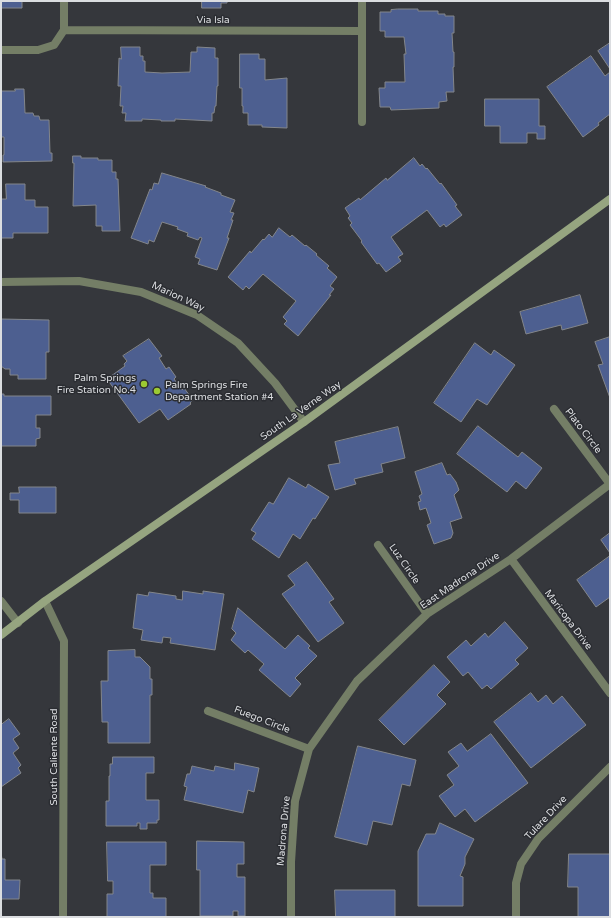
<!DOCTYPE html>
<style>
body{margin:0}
#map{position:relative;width:611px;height:918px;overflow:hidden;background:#35373c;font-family:"Varela Round",sans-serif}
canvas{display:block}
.frame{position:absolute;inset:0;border:2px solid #dbdde0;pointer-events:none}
</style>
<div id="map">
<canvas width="611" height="918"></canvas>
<div class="frame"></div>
</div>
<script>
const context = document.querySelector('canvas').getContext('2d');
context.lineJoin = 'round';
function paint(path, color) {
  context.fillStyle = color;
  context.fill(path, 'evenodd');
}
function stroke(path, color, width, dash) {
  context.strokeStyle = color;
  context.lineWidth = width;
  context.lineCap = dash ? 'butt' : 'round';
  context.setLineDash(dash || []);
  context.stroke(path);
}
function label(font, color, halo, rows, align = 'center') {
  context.font = font + ' "Varela Round",sans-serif';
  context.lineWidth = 3;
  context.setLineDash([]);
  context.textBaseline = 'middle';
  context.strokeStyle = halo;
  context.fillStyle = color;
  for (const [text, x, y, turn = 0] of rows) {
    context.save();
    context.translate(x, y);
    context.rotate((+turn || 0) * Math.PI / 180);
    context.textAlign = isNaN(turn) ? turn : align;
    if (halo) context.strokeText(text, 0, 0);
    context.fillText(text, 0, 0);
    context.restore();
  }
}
const building = new Path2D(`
 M 1,1 L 22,1 L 22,8 L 1,8 Z
 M 202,1 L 227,1 L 227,3 L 221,3 L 221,8 L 202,8 Z
 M 398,9 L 418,9 L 418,11 L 438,11 L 438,14 L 445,14 L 445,16 L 454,16 L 454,33 L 452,33 L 453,52 L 454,52 L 454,67 L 453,67 L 454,92 L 446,92 L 447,101 L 439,102 L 439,108 L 391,110 L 390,107 L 380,107 L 379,88 L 385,88 L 385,82 L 405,82 L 404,54 L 406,54 L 404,37 L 385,37 L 385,31 L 380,31 L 380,12 L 391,12 L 391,10 Z
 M 610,43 L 610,69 L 598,51 Z
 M 121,47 L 140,47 L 140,56 L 143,56 L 143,61 L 145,61 L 145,72 L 162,73 L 190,72 L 191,52 L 197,52 L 197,47 L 215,48 L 215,58 L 218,58 L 218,86 L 217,86 L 216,106 L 215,106 L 214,113 L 212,113 L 212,121 L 175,119 L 175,121 L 161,121 L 161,120 L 142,119 L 142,121 L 125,121 L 126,113 L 122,113 L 123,106 L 120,106 L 121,86 L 118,86 L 119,58 L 121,59 Z
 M 240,54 L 259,54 L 259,59 L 265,59 L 265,80 L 287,78 L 287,128 L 262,127 L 262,125 L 248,125 L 248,113 L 243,113 L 243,106 L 242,106 L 242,88 L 240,88 Z
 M 591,56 L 605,76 L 610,72 L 610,114 L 598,123 L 599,125 L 583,137 L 547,87 Z
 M 15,89 L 24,89 L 25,113 L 33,113 L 34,116 L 39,116 L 40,120 L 49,120 L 50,153 L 52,153 L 52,161 L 3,162 L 3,155 L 4,155 L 4,137 L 1,137 L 1,91 L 15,91 Z
 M 485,99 L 539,99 L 539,126 L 545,126 L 545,139 L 537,139 L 537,133 L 527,133 L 527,143 L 500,143 L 500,126 L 485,126 Z
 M 73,156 L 81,156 L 81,158 L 98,158 L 98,160 L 112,160 L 112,172 L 116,172 L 116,179 L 118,179 L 120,231 L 102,231 L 102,226 L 96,226 L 96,205 L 73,206 L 74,163 L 73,163 Z
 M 414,158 L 420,166 L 422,164 L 426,169 L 427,168 L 440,184 L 441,183 L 457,205 L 455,206 L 462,215 L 446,227 L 444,224 L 440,227 L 427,210 L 391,237 L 403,254 L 398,257 L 401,261 L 386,272 L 379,263 L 377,264 L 361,242 L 362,241 L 350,225 L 352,223 L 348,218 L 350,216 L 345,208 L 359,198 L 360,200 L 386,178 L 387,180 Z
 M 162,173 L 206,186 L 205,187 L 221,193 L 221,195 L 235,200 L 230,212 L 234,213 L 231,220 L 233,220 L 227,238 L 229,238 L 217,270 L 198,264 L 200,259 L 195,257 L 202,238 L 200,237 L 198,240 L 187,236 L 188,233 L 177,229 L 178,227 L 162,222 L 154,242 L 149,240 L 148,244 L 131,238 L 150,189 L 152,190 L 154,183 L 158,184 Z
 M 6,184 L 25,184 L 25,200 L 35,200 L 35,207 L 48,207 L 48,233 L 13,233 L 13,238 L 1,238 L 1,199 L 6,199 Z
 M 279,228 L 290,237 L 292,235 L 305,246 L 306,245 L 317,254 L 316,255 L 329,266 L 327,268 L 337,277 L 330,286 L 334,289 L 329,295 L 331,295 L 298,336 L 284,324 L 287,321 L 283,317 L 296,301 L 263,274 L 249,289 L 246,286 L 243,290 L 228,277 L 250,251 L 251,253 L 263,239 L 264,240 L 269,234 L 272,237 Z
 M 580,295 L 588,323 L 562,330 L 561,325 L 526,334 L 520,312 Z
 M 1,319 L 49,320 L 49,352 L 46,352 L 46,379 L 18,379 L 18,375 L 10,375 L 10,369 L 5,369 L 1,366 Z
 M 610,337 L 610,398 L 598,365 L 603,364 L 595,342 Z
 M 149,339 L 162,356 L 159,358 L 166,369 L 169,367 L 176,377 L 174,379 L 182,390 L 184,388 L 193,400 L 190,403 L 191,404 L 168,420 L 160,409 L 139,423 L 107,379 L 125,366 L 124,364 L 127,361 L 123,356 Z
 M 475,343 L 491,355 L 494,350 L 515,365 L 487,405 L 477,399 L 461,422 L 434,403 Z
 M 1,394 L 4,394 L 4,396 L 51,396 L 51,415 L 36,415 L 36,428 L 40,428 L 40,438 L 36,439 L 36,446 L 1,446 Z
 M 478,426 L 518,457 L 522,452 L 542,468 L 526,489 L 516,481 L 507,492 L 457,454 Z
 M 398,427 L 405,458 L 381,464 L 383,472 L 354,479 L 356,484 L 335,490 L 328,465 L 340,463 L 335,442 Z
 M 442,463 L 447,475 L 450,474 L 456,482 L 459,490 L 454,495 L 462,518 L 450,522 L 453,533 L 451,538 L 434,544 L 427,525 L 431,523 L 426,508 L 420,510 L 418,502 L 421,501 L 419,496 L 422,494 L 415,472 Z
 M 289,478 L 306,488 L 308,484 L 329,497 L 315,519 L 313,518 L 300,539 L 293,534 L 279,558 L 252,539 L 256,533 L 251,530 L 269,502 L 273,504 Z
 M 19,487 L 56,487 L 56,513 L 19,513 L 19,500 L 10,500 L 10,493 L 19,493 Z
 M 610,533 L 610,553 L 601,540 Z
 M 610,556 L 610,597 L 596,607 L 577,580 Z
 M 307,562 L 334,599 L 329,602 L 344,623 L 318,642 L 282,594 L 295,585 L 288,576 Z
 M 183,591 L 203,594 L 203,591 L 224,594 L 215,650 L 170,643 L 171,638 L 163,637 L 162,643 L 141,640 L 143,630 L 133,628 L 137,594 L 148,596 L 149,592 L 176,596 L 176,599 L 182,600 Z
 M 238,608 L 285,649 L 298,635 L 310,646 L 308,648 L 317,656 L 295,678 L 301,684 L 290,697 L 259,670 L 264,664 L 248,650 L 245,653 L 231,640 L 236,633 L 232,629 Z
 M 505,622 L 528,648 L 515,660 L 519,664 L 491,689 L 487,685 L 482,689 L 468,672 L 463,676 L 447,657 L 466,640 L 471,646 L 485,633 L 488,637 Z
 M 135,650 L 135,657 L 140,657 L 150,667 L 150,679 L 152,679 L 152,695 L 150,695 L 150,743 L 108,743 L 108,722 L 102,722 L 101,681 L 108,681 L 108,651 Z
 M 434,665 L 450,682 L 437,695 L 446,704 L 404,745 L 379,720 Z
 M 531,693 L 538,702 L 546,695 L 553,704 L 562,696 L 586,725 L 531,768 L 494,722 Z
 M 9,719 L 20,734 L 13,739 L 19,748 L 13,753 L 21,765 L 18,768 L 21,773 L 1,787 L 1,725 Z
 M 491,734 L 528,783 L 475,822 L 465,809 L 455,817 L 439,796 L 454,785 L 447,775 L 459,766 L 448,752 L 461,743 L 467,751 Z
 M 358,746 L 416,760 L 410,786 L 402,784 L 392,825 L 373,821 L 367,845 L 335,837 Z
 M 113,757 L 154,757 L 154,773 L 146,773 L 146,800 L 159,800 L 159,820 L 157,820 L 157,823 L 147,823 L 147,829 L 140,829 L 140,823 L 137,823 L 137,826 L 106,826 L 106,801 L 109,801 L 109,776 L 110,776 L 110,764 L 112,764 Z
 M 235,763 L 259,768 L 254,792 L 248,790 L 243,813 L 184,800 L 187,787 L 184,786 L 187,774 L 190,774 L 192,766 L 214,771 L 215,766 L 234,770 Z
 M 440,823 L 474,839 L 465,857 L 465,864 L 460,876 L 463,877 L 463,906 L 418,906 L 418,851 L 426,834 L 435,834 Z
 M 197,841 L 244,842 L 244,864 L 237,864 L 237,877 L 245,877 L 245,916 L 238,916 L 238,911 L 233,911 L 233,916 L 200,916 L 200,870 L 197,870 Z
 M 107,842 L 166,842 L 166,865 L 150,865 L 150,893 L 153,893 L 153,898 L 166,898 L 166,917 L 107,917 L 107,894 L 113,894 L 113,881 L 108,881 Z
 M 1,853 L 2,859 L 5,859 L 5,880 L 20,880 L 19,899 L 1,899 Z
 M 569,854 L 610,854 L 610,917 L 578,917 L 578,887 L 568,887 Z
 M 335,890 L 395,890 L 395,917 L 336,917 Z`);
paint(building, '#4d5f90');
stroke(building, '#83868b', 1);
stroke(new Path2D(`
 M 64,30 L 362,31
 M 64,30 L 64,1
 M 1,50 L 38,50 L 54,45 L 64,30
 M 362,122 L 362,1
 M 1,282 L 79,281 L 141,292 L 197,315 L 238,343 L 275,383 L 304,422
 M 554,409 L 610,484
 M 378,545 L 427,614
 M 511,559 L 610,693
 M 1,601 L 18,623
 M 45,601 L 64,641 L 63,917
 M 208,711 L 309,749
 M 291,917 L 291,862 L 295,801 L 309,749 L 357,681 L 427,614 L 511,559 L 610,484
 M 516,917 L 516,883 L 521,864 L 538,839 L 610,767`), '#747e66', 8);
stroke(new Path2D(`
 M 1,635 L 45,601 L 304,422 L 610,199`), '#96a580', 8);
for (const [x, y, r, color] of [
 [144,384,4,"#9cca32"],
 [157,391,4,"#9cca32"]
]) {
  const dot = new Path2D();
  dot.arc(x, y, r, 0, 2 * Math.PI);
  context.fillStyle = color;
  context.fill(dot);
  stroke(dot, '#2b2d32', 1.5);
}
label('10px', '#dbdde0', '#2b2d32', [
 ["Via Isla",213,20],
 ["Marion Way",178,297,25],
 ["South La Verne Way",301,411,-35],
 ["Plato Circle",583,431,53],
 ["Luz Circle",404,564,55],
 ["East Madrona Drive",460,581,-34],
 ["Maricopa Drive",568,620,53],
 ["Fuego Circle",262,720,21],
 ["South Caliente Road",54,757,-90],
 ["Tulare Drive",546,818,-47],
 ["Madrona Drive",284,831,-85]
]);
label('10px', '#dbdde0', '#2b2d32', [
 ["Palm Springs",136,378],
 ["Fire Station No.4",136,390],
 ["Palm Springs Fire",165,385,"left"],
 ["Department Station #4",165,397,"left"]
], 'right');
</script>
